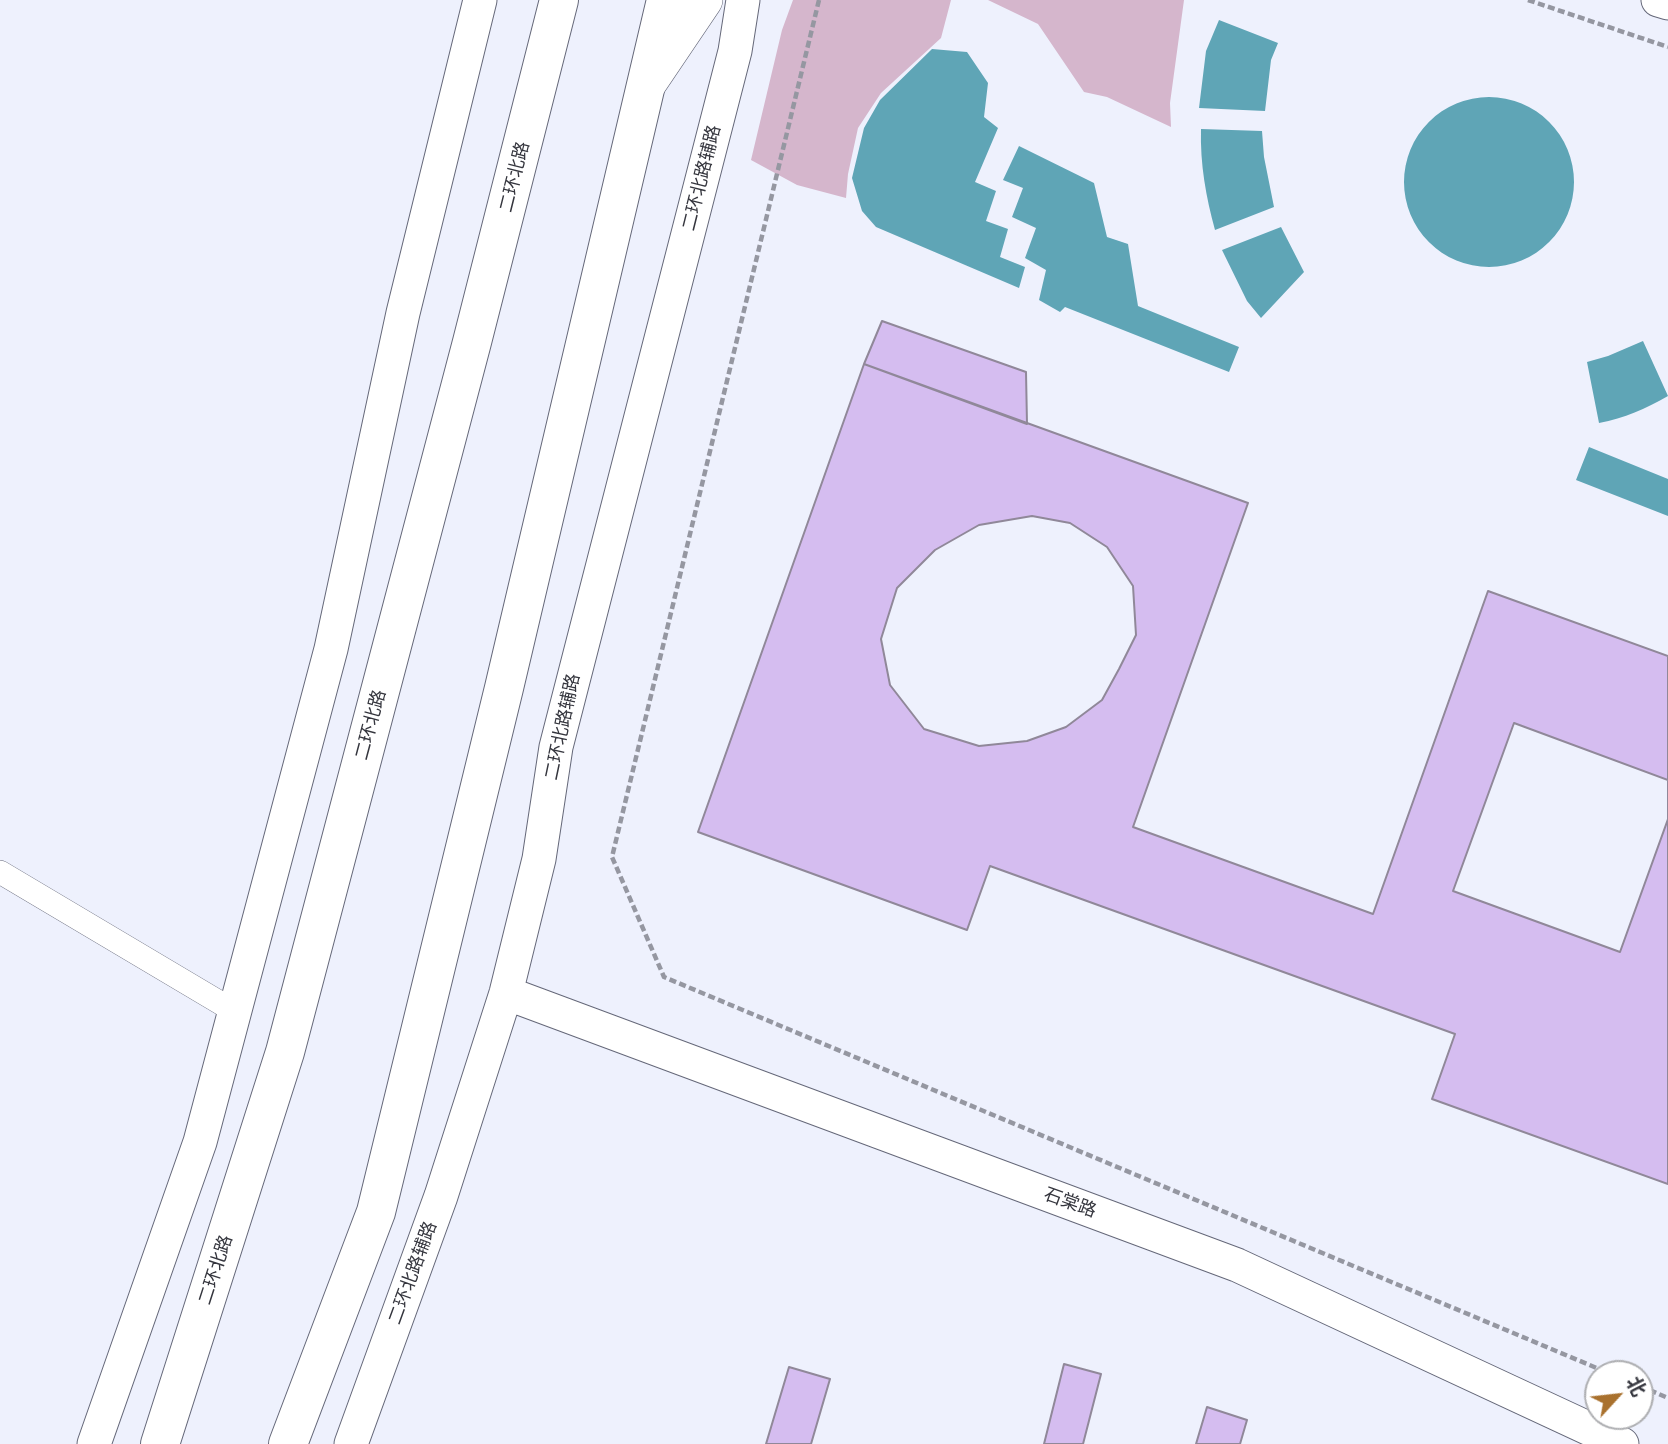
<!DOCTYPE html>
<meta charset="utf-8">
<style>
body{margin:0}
#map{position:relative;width:1668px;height:1444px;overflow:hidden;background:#eef1fd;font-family:Rubik,"Noto Sans SC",sans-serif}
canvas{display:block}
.north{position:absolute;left:1584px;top:1360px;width:70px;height:70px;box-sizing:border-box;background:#fff;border:2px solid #aeafb2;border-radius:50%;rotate:63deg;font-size:19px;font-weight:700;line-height:28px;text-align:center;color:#35363e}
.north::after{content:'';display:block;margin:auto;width:24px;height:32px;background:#a9712e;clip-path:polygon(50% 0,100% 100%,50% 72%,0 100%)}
</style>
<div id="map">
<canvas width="1668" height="1444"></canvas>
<div class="north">北</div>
</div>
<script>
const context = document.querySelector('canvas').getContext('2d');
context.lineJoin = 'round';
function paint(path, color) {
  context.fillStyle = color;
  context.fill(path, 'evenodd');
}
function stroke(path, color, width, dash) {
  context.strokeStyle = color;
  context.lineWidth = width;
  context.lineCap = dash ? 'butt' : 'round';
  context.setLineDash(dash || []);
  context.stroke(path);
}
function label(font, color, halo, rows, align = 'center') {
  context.font = font + ' Rubik,"Noto Sans SC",sans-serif';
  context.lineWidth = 5;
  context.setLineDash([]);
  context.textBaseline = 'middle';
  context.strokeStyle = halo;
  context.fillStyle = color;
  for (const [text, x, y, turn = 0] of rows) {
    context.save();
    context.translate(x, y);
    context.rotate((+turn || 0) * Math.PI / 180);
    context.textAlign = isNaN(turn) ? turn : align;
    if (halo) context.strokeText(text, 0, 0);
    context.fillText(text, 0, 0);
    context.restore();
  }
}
paint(new Path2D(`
 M 793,0 L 951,0 L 941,38 L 881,93 L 858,128 L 848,174 L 846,198 L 797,185 L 751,160 L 782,30 Z
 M 988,0 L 1184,0 L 1170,103 L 1171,127 L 1107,97 L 1084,92 L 1038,24 Z`), '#d5b6cc');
paint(new Path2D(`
 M 1219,20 L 1278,43 L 1271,60 L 1265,111 L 1199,108 L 1206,51 Z
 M 932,49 L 967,52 L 988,83 L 984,117 L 998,128 L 975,182 L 996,191 L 986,221 L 1008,229 L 1000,257 L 1025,267 L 1019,288 L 876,227 L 862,211 L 852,178 L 864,128 L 880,100 Z
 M1404 182a85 85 0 1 1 170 0a85 85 0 1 1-170 0Z
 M 1201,129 L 1262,131 L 1264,157 L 1274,207 L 1215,230 C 1206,197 1200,164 1201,129 Z
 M 1019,146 L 1094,183 L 1107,237 L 1128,244 L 1138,306 L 1239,347 L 1229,372 L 1065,307 L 1060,312 L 1039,300 L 1046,270 L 1025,258 L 1036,228 L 1012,217 L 1023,188 L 1003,180 Z
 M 1281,227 L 1304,272 L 1261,318 L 1247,301 L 1222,250 Z
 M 1643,341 L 1668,396 C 1645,409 1625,418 1599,423 L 1587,362 L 1608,356 Z
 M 1589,447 L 1668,479 L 1668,516 L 1576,480 Z`), '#5fa5b6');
const building = new Path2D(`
 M 882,321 L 1026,372 L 1027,424 L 864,364 Z
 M 864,364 L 1248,503 L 1133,827 L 1373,914 L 1488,591 L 1668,656 L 1668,1184 L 1432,1099 L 1455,1034 L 990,866 L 967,930 L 698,832 Z
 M 1032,516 L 1070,523 L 1107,547 L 1133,586 L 1136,635 L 1119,669 L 1102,700 L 1066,727 L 1027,741 L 979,746 L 924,729 L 890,685 L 881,639 L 897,588 L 935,550 L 979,525 Z
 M 1514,723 L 1668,780 L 1668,819 L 1620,952 L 1453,891 Z
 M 1064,1364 L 1101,1374 L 1083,1444 L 1044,1444 Z
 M 789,1367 L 830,1379 L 811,1444 L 766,1444 Z
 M 1207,1407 L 1247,1420 L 1240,1444 L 1196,1444 Z`);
paint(building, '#d5bdf0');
stroke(building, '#908899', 2);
const street = new Path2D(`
 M 0,872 L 234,1011`);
const secondary = new Path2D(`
 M 1658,0 L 1668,3
 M 506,993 L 1237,1265 L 1622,1444
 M 94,1444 L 200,1142 L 331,649 L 403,313 L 480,0
 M 351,1444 L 441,1196 L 506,993 L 539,859 L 556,747 L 735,51 L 743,0`);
const primary = new Path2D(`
 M 648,83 L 704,0`);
const highway = new Path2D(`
 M 160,1444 L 285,1052 L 472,342 L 559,0
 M 288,1444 L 376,1212 L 504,688 L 666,0`);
stroke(street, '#656879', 24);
stroke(secondary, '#656879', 35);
stroke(primary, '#656879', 38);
stroke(highway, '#656879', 40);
stroke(new Path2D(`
 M 819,0 L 612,857 L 664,977 L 1611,1374
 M 1528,0 L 1668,47
 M 1640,1386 L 1668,1398`), '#9597a1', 4.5, [7, 3.5]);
stroke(street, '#fff', 23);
stroke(secondary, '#fff', 33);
stroke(primary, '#fff', 37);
stroke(highway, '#fff', 38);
label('18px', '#35363e', '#fff', [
 ["二环北路",515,177,-76],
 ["二环北路辅路",702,178,-76],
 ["二环北路",371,725,-75],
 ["二环北路辅路",563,727,-78],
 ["石棠路",1070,1203,20],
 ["二环北路",216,1270,-72],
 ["二环北路辅路",413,1273,-70]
]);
</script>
